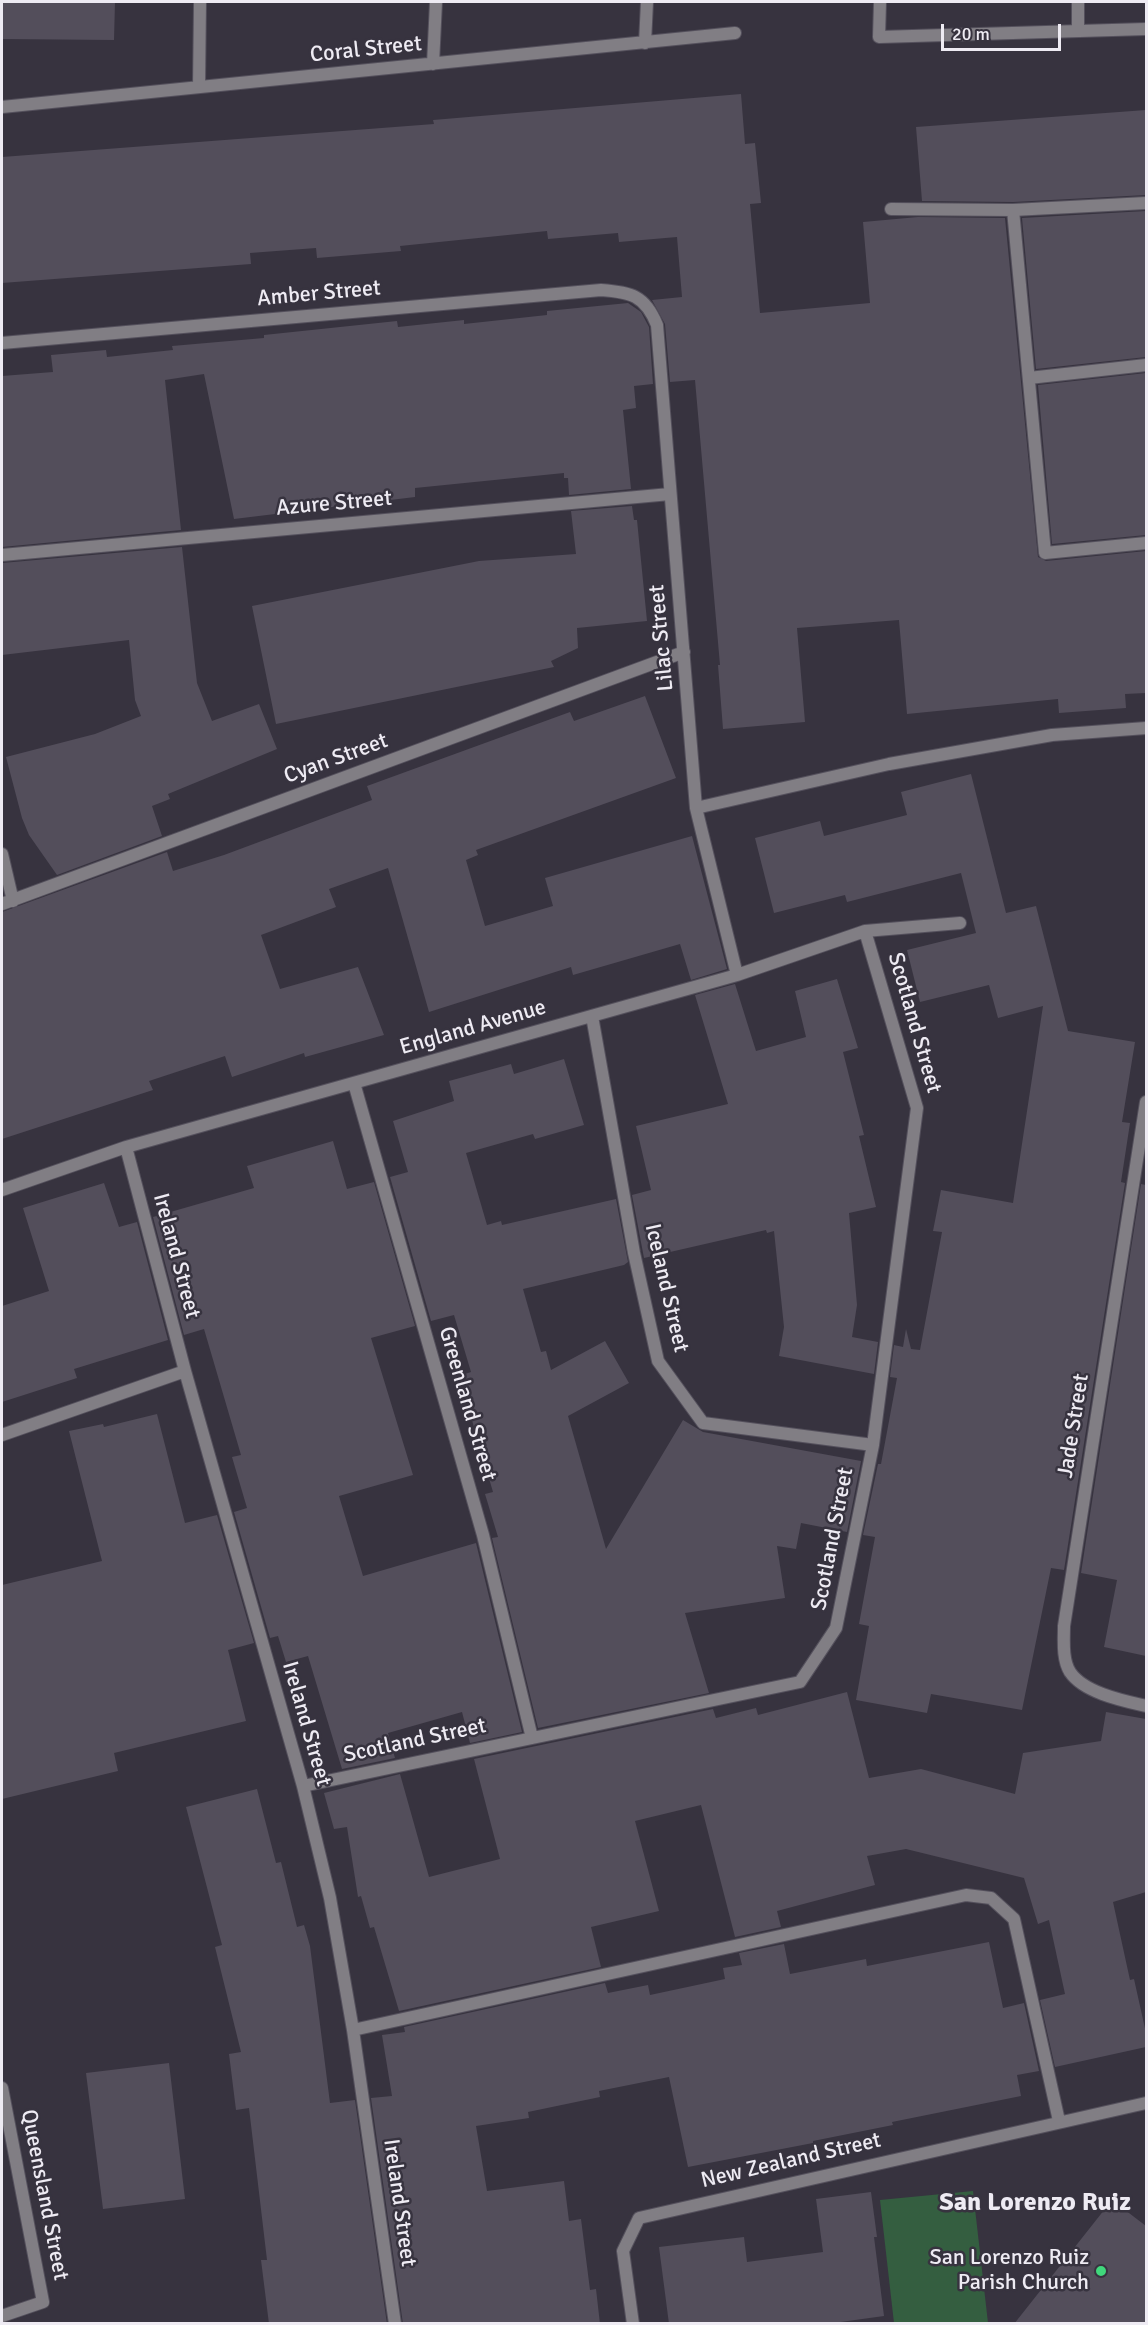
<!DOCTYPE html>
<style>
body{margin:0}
#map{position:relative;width:1148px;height:2325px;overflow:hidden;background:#37333f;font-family:Signika,sans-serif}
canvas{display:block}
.frame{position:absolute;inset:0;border:3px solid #eeebf3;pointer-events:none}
.scale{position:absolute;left:941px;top:24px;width:120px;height:27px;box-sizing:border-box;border:3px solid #eeebf3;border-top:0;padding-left:8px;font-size:18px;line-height:21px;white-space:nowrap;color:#eeebf3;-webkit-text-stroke:4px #37333f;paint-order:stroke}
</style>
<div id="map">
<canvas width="1148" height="2325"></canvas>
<div class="frame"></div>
<div class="scale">20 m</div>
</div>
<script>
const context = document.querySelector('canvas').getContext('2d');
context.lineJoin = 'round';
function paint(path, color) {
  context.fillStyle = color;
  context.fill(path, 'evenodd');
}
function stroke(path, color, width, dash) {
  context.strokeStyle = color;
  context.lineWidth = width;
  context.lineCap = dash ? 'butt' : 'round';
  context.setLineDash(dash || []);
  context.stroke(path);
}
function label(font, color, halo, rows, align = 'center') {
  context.font = font + ' Signika,sans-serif';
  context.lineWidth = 5;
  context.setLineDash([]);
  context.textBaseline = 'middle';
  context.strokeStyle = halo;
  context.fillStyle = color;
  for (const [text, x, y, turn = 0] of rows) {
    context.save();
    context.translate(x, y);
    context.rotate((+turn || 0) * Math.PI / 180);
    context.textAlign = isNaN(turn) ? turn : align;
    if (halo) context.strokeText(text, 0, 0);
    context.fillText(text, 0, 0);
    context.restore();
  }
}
paint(new Path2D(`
 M 973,2191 L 988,2323 L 894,2323 L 880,2200 Z`), '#345e40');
paint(new Path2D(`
 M 2,2 L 115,2 L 114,40 L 2,39 Z
 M 741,94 L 745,144 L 755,143 L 761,203 L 750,204 L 760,313 L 870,303 L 863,222 L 918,217 L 1005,218 L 1038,557 L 1046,561 L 1146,551 L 1146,693 L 1125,694 L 1126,708 L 1059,713 L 1058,699 L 907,714 L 899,620 L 797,628 L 805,722 L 723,729 L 718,665 L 720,665 L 695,380 L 670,382 L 665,324 L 652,300 L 682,297 L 677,237 L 619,242 L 618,233 L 548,239 L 547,231 L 400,246 L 401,251 L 317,258 L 316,248 L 250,253 L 251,264 L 2,283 L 2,157 L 434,124 L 433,120 Z
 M 1146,110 L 1146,195 L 1013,202 L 922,201 L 916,127 Z
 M 1146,211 L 1146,357 L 1036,369 L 1022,218 Z
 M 628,303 L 641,312 L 649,327 L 653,384 L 634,386 L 636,408 L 623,410 L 631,489 L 569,495 L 568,478 L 564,478 L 564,473 L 415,488 L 415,497 L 234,519 L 204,374 L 165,380 L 181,530 L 2,547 L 2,376 L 53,372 L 51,355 L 106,350 L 107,357 L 173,350 L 172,346 L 264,338 L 264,335 L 397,321 L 398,327 L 464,320 L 464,324 L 547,315 L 547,311 Z
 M 1146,373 L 1146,535 L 1052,544 L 1038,385 Z
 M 632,506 L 634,520 L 637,520 L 647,621 L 577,628 L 578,648 L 551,661 L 554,667 L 276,724 L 252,606 L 479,561 L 576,554 L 571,511 Z
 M 182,547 L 197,683 L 212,721 L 259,704 L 277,749 L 168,794 L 170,799 L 152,806 L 162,836 L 57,875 L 29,835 L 22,818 L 6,757 L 95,734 L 141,716 L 135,700 L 129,640 L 2,655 L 2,563 Z
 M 645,696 L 676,778 L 476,850 L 478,855 L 466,860 L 485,926 L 553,906 L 545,878 L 692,836 L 727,969 L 691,980 L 680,944 L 573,975 L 571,967 L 429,1012 L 388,868 L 329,889 L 336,907 L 261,935 L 280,989 L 358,967 L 384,1035 L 305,1057 L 304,1053 L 232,1077 L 225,1056 L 149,1081 L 153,1090 L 2,1139 L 2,912 L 167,852 L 173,871 L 224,855 L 372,800 L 367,786 L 570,712 L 574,721 Z
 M 971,774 L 1006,913 L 1036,906 L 1068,1031 L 1135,1042 L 1122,1122 L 1130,1123 L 1121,1182 L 1125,1183 L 1064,1570 L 1051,1568 L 1022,1710 L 931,1694 L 927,1713 L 856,1700 L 869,1626 L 859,1624 L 875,1537 L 863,1535 L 878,1464 L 881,1464 L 897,1378 L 890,1377 L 894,1345 L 903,1347 L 906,1329 L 911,1349 L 920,1350 L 942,1232 L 933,1231 L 941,1190 L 1013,1203 L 1043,1006 L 998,1018 L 989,985 L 920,1002 L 907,950 L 976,933 L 961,873 L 847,902 L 845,895 L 774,913 L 755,838 L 820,821 L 824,836 L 907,815 L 901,792 Z
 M 837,979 L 858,1048 L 843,1052 L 864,1135 L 859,1136 L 876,1207 L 849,1213 L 857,1305 L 852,1337 L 878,1342 L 874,1374 L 779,1356 L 784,1327 L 774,1231 L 767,1233 L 766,1230 L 644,1258 L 632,1195 L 651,1190 L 636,1126 L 728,1104 L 695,995 L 735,984 L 756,1051 L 806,1037 L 795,991 Z
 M 564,1059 L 584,1125 L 535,1139 L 533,1134 L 466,1153 L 487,1225 L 501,1221 L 502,1225 L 616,1199 L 628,1262 L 624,1265 L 523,1289 L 541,1352 L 546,1351 L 551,1370 L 605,1341 L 629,1383 L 568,1416 L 606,1549 L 683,1420 L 703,1432 L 861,1461 L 847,1532 L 801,1523 L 796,1549 L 777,1546 L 785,1598 L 685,1613 L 709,1693 L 538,1728 L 492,1538 L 498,1537 L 485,1494 L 493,1492 L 459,1376 L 471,1372 L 454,1315 L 431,1321 L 390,1177 L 408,1172 L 393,1121 L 454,1101 L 449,1081 L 511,1064 L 514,1074 Z
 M 333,1141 L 347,1189 L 374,1182 L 415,1326 L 371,1338 L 413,1475 L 339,1496 L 363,1576 L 476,1543 L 522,1732 L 470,1743 L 462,1712 L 388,1733 L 395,1758 L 342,1769 L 308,1656 L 286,1662 L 278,1636 L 270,1638 L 234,1512 L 247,1508 L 232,1457 L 241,1455 L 204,1329 L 184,1335 L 153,1217 L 254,1188 L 247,1166 Z
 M 104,1183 L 119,1227 L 137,1222 L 168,1340 L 74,1369 L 77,1378 L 2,1402 L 2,1306 L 49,1291 L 23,1208 Z
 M 1141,1184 L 1146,1185 L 1146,1656 L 1104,1647 L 1117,1580 L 1081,1573 Z
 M 157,1414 L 185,1523 L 217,1515 L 254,1643 L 228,1650 L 246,1721 L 114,1753 L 118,1771 L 2,1799 L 2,1585 L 102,1561 L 69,1431 L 103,1424 L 104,1427 Z
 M 847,1692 L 869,1778 L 921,1769 L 1015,1794 L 1023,1753 L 1101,1741 L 1106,1712 L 1146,1719 L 1146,1892 L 1113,1902 L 1130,1980 L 1134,1979 L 1146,2033 L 1146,2047 L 1055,2067 L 1040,2000 L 1065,1994 L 1049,1920 L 1038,1924 L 1024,1878 L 906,1849 L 867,1856 L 875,1885 L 777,1911 L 781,1927 L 735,1937 L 701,1805 L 635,1821 L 659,1911 L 591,1927 L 601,1967 L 399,2011 L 374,1927 L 370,1928 L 361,1896 L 358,1897 L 347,1827 L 334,1829 L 324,1793 L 400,1774 L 429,1877 L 500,1859 L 474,1759 L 713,1709 L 716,1718 L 756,1708 L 758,1715 Z
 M 257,1789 L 276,1863 L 281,1862 L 297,1927 L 304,1925 L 310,1946 L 330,2103 L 355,2100 L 387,2324 L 269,2324 L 261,2260 L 267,2260 L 249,2108 L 236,2110 L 229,2054 L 241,2052 L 215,1947 L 222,1945 L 186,1807 Z
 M 989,1942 L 1003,2008 L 1024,2003 L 1039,2071 L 1017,2075 L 1021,2096 L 892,2122 L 893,2125 L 813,2141 L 813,2143 L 688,2167 L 669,2077 L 599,2091 L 600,2097 L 528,2112 L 529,2118 L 476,2126 L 487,2191 L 564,2181 L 569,2221 L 581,2219 L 590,2290 L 596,2289 L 600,2324 L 403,2324 L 371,2098 L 392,2096 L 382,2035 L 405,2032 L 404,2027 L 605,1983 L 608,1993 L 648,1985 L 650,1995 L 725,1979 L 723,1968 L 742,1965 L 739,1953 L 784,1944 L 790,1974 L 866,1959 L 867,1966 Z
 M 169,2063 L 185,2199 L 103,2209 L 86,2073 Z
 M 871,2192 L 877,2237 L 874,2237 L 884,2316 L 826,2324 L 669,2324 L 659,2247 L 744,2237 L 747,2262 L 823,2252 L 816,2199 Z
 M 1112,2200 L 1146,2226 L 1146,2324 L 1014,2324 Z`), '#534e5b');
const minor = new Path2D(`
 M 880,2 L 879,37 L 1146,29
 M 1078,30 L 1078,2
 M 645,43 L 647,2
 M 433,64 L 436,2
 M 199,87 L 200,2
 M 2,107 L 735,33
 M 891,209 L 1013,210 L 1146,203
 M 1013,210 L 1045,553 L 1146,543
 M 2,343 L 601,290 C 630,292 645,295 657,325 L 696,808 L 737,975
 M 1029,378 L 1146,365
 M 2,555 L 670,494
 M 696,808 L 889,764 L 1052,735 L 1146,728
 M 2,854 L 13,901
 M 2,904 L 684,652
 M 592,1016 L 634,1253 L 658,1361 L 703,1423 L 873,1445
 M 354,1083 L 483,1535 L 532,1738
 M 1146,1102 L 1064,1626 C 1064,1640 1062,1659 1070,1672 C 1084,1693 1124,1701 1146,1706
 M 126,1147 L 185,1371 L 303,1786 L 330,1898 L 353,2030 L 395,2324
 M 2,1190 L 126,1147 L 737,975 L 865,931 L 960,923
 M 2,1435 L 185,1371
 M 303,1786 L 800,1682 L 836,1628 L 873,1445 L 917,1108 L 865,931
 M 353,2030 L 966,1895 L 991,1898 L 1014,1919 L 1059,2121
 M 2,2088 L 43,2302 L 2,2316
 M 633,2324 L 623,2251 L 639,2218 L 1146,2103`);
stroke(minor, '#54505c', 14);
stroke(minor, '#817e84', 12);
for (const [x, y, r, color] of [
 [1101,2271,6,"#40d77c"]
]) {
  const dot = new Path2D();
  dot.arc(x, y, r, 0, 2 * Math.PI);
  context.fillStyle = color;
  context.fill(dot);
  stroke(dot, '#37333f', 2);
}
label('22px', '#eeebf3', '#37333f', [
 ["Coral Street",366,50,-6],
 ["Amber Street",319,294,-5],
 ["Azure Street",334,504,-5],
 ["Lilac Street",662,638,-95],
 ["Cyan Street",336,759,-20],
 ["Scotland Street",914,1023,74],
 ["England Avenue",473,1028,-16],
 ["Ireland Street",176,1256,75],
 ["Iceland Street",666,1288,77],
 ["Greenland Street",467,1404,74],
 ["Jade Street",1074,1426,-81],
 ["Scotland Street",833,1539,-79],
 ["Ireland Street",306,1724,74],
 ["Scotland Street",415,1741,-12],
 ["New Zealand Street",791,2161,-13],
 ["Queensland Street",44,2195,79],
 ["Ireland Street",399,2203,82]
]);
label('22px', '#eeebf3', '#37333f', [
 ["San Lorenzo Ruiz",1089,2258],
 ["Parish Church",1089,2283]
], 'right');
label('bold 26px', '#eeebf3', '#37333f', [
 ["San Lorenzo Ruiz",1035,2203]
]);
</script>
